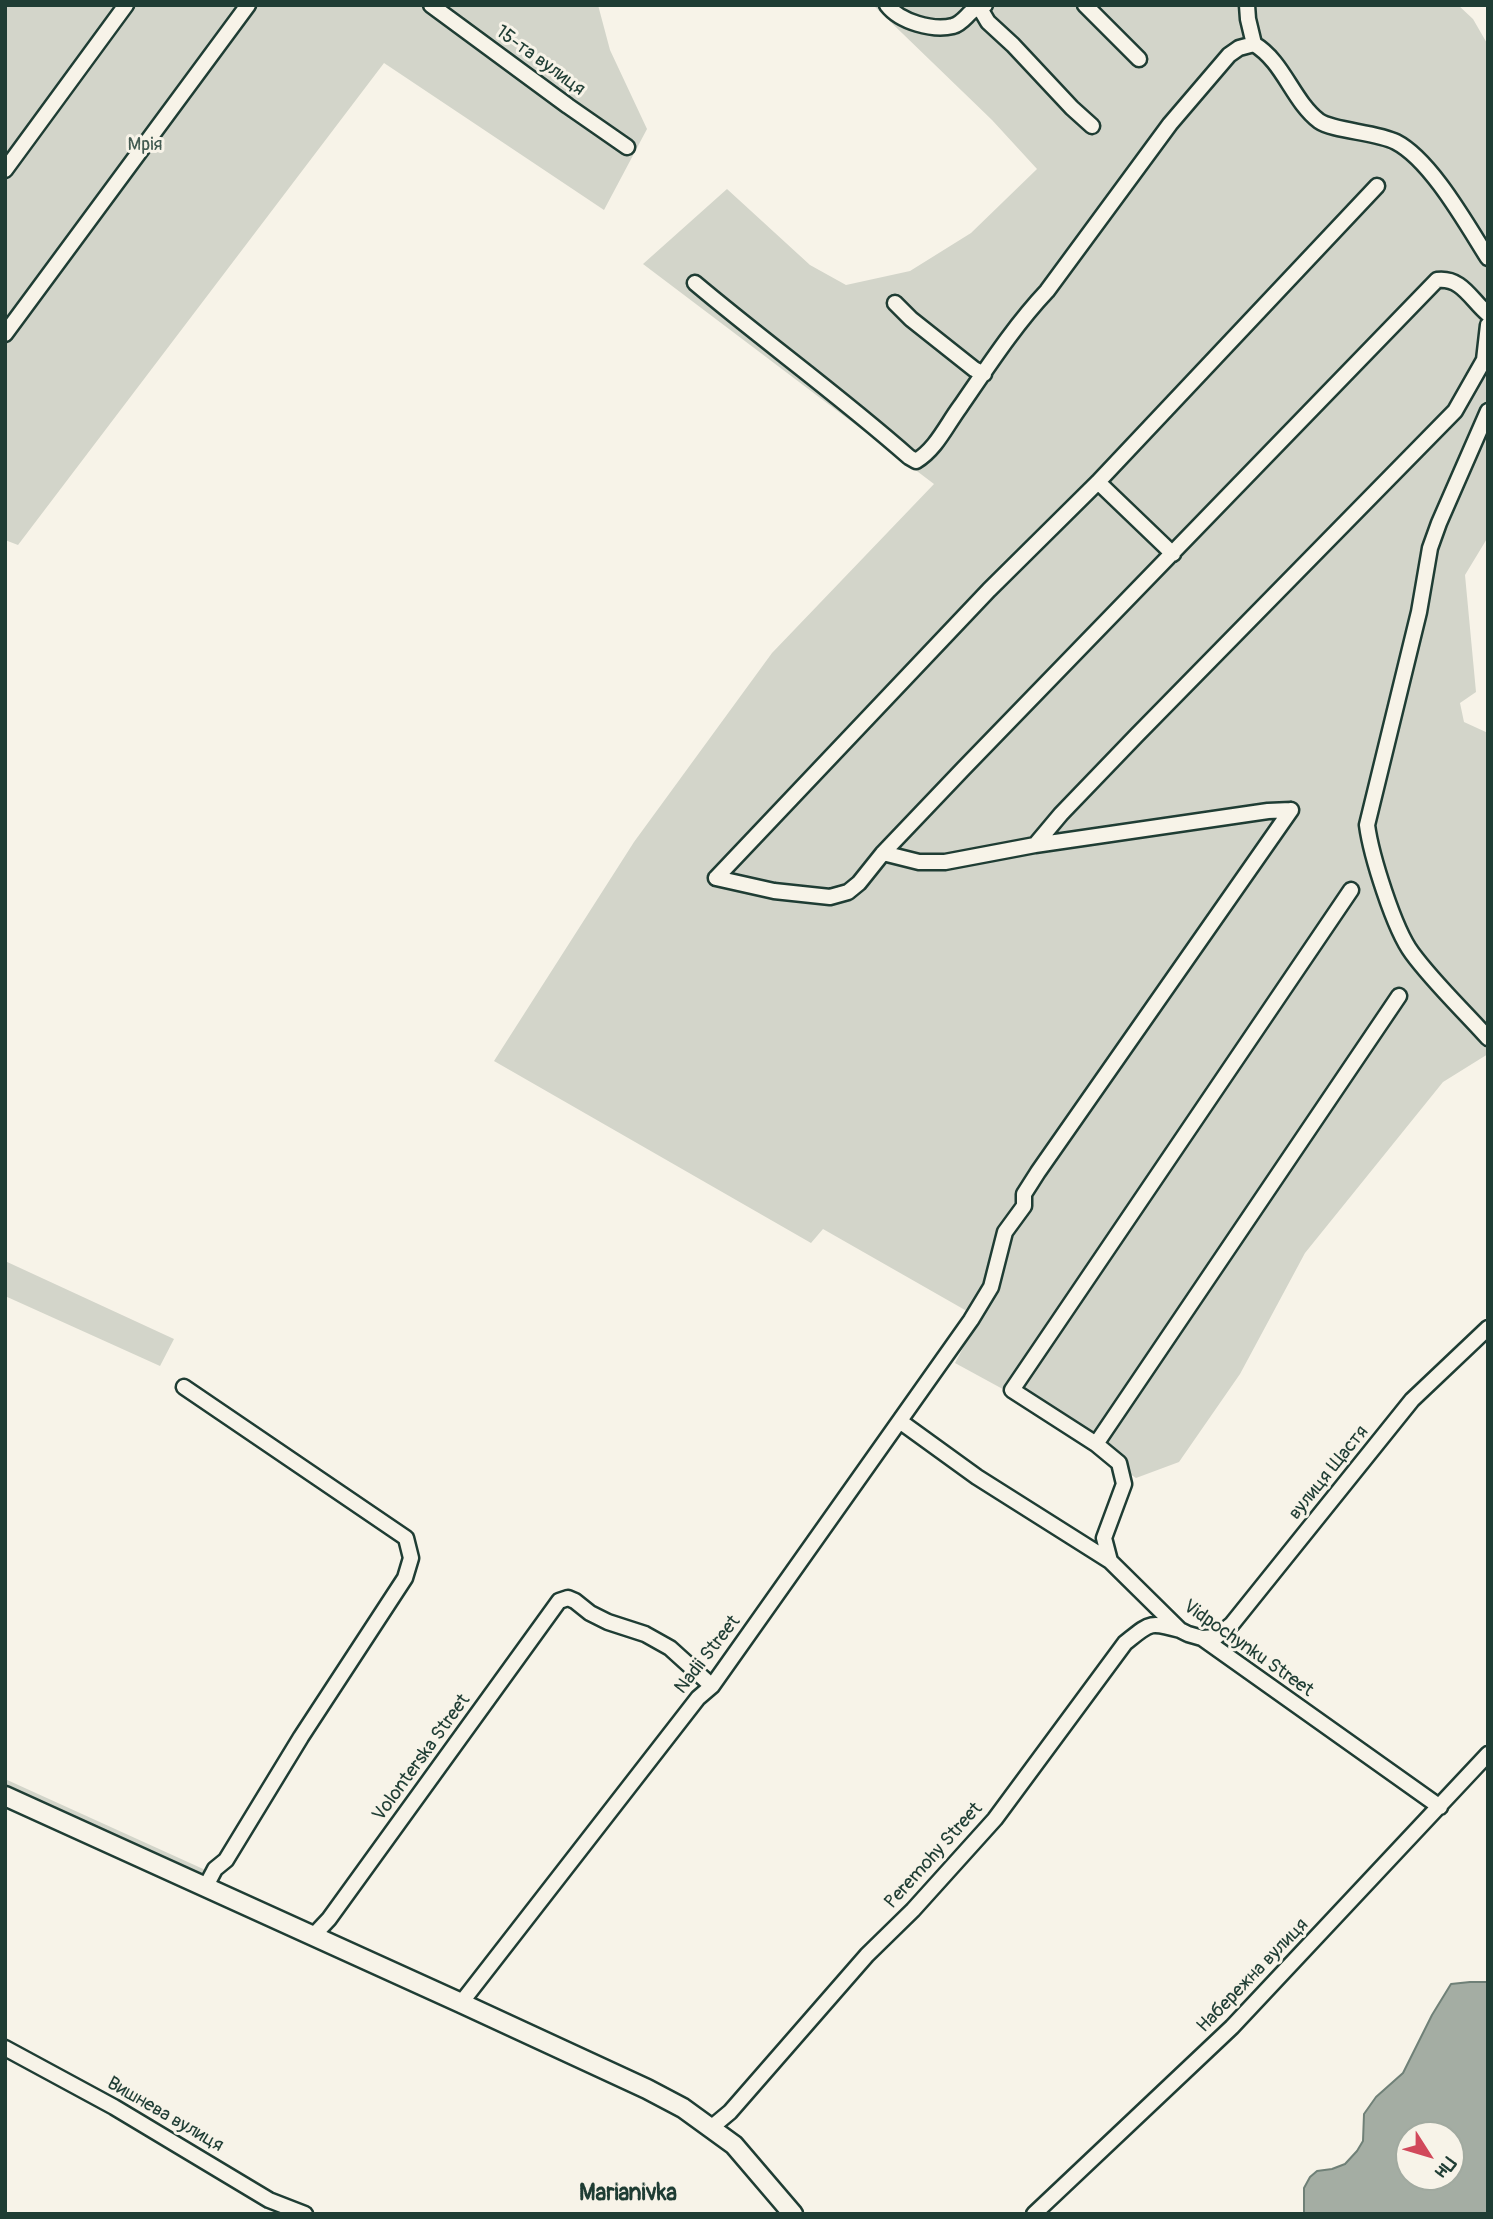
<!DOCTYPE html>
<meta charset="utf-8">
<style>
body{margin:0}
#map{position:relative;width:1493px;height:2219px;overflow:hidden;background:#f7f3e8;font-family:Pangolin,sans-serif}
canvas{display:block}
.frame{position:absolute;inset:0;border:7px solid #1f3d34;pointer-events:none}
.north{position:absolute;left:1395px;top:2121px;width:70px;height:70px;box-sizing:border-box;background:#f7f3e8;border:2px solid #a1aaa0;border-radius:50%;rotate:127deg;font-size:19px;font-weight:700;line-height:28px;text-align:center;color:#1f3d34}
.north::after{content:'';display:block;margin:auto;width:24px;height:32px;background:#d1495b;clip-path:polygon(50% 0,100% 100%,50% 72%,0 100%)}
</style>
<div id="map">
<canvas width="1493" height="2219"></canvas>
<div class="frame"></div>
<div class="north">Пн</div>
</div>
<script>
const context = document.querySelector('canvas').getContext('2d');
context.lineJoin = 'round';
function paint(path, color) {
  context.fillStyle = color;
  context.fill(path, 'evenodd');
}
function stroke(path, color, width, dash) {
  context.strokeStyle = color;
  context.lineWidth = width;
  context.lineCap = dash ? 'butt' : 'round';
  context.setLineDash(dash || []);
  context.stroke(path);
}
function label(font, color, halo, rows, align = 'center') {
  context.font = font + ' Pangolin,sans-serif';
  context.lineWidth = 6;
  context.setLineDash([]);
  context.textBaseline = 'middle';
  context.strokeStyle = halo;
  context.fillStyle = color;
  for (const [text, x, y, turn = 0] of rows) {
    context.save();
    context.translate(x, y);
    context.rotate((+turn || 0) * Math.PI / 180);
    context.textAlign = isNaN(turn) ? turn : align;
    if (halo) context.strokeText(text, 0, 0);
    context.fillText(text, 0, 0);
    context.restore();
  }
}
paint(new Path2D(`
 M 5,5 L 598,5 L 610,50 L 647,129 L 604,210 L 384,63 L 18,545 L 5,540 Z
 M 873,5 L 1458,5 L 1473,19 L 1488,45 L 1488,418 L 1483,414 L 1413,611 L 1363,814 L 1408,956 L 1488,1048 L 1488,1054 L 1443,1082 L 1305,1253 L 1240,1374 L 1179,1462 L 1136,1478 L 1010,1393 L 955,1363 L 979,1318 L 823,1229 L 811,1243 L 494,1061 L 634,842 L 772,653 L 934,484 L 643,264 L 727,189 L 810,265 L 846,285 L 910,271 L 971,233 L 1037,169 L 992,120 Z
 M 1488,425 L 1488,537 L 1465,575 L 1476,692 L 1460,703 L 1464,722 L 1488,733 L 1488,1030 L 1415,949 L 1404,929 L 1374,843 L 1373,812 L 1432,566 L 1444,525 Z
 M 5,1261 L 174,1339 L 160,1366 L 5,1296 Z
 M 5,1779 L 212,1873 L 205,1883 L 5,1794 Z`), '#d3d5ca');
const water = new Path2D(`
 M 1470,1982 L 1488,1982 L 1488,2214 L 1304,2214 L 1304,2188 L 1310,2177 L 1317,2171 L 1332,2169 L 1345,2164 L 1357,2151 L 1363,2141 L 1364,2114 L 1376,2097 L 1403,2073 L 1432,2015 L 1451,1984 ZM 1409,2135 L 1451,2135 L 1451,2177 L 1409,2177 Z`);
paint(water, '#a4ada3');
stroke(water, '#6f8077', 2);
const minor = new Path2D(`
 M 431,5 L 568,106 L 627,147
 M 887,5 C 900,22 933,31 953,26 C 963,23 967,14 975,9 C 978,7 982,7 985,5
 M 978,5 L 988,22 L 1013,45 L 1072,108 L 1092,126
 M 1085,5 L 1139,59
 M 1247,5 L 1248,19 L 1254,44 C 1284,62 1292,100 1319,121 C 1333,131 1377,132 1396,142 C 1431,160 1467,225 1488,258
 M 5,170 L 126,5
 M 695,283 C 765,342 840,396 909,457 L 916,461 C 936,449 946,426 960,407 C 987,368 1014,326 1047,291 L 1170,124 L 1229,55 L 1239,48 L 1254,44
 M 895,303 L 911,319 L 974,369 L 984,374
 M 5,334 L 248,5
 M 1488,411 L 1439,523 L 1430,548 L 1419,612 L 1367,825 C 1371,855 1394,929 1412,953 C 1434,983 1463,1010 1488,1038
 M 1098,482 L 1173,554
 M 1035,845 L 1268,811 L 1291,810
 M 883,853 L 919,862 L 945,862 L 1035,845 L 1061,814 L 1137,735 L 1455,411 L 1484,360 L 1488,325
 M 716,878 L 774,891 L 830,897 L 848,892 L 859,883 L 883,853 L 964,768 L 1437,280 C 1462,277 1471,300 1488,314
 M 716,878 L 989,590 L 1098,482 L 1377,186
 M 184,1387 L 406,1538 L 411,1558 L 405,1578 L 301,1737 L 226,1860 L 215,1869 L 205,1888
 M 901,1422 L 977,1477 L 1110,1561 L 1180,1630 L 1188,1634 L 1202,1638 L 1440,1807
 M 1096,1444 L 1399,996
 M 1110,1561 L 1104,1538 L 1124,1484 L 1119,1463 L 1096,1444 L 1012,1390 L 1351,890
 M 1202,1638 L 1216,1637 L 1232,1624 L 1412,1400 L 1488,1328
 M 313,1936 L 329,1919 L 559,1601 L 568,1598 L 575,1601 L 590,1613 L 608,1622 L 645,1634 L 670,1648 L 712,1686
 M 461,2003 L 698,1698 L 712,1686 L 971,1320 L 991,1287 L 1005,1232 L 1024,1206 L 1024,1194 L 1038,1172 L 1291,810
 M 5,2048 L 114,2107 L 269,2200 L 305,2214
 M 712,2127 L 730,2112 L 867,1955 L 913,1910 L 995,1819 L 1125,1643 C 1150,1623 1149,1621 1180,1630
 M 1034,2214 L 1232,2027 L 1488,1754`);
const major = new Path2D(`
 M 5,1796 L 461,2003 L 647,2089 L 683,2108 L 734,2145 L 793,2214`);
stroke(minor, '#1f3d34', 19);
stroke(major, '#1f3d34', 23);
stroke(minor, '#f7f3e8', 14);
stroke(major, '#f7f3e8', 18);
label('19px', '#1f3d34', '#f7f3e8', [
 ["15-та вулиця",540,61,36],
 ["вулиця Щастя",1329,1473,-51],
 ["Vidpochynku Street",1248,1649,35],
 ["Nadii Street",708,1655,-52],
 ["Volonterska Street",422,1758,-54],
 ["Peremohy Street",934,1856,-48],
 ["Набережна вулиця",1253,1976,-46],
 ["Вишнева вулиця",165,2115,30]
]);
label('19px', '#435b52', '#f7f3e8', [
 ["Мрія",145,145]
]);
label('bold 23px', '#1f3d34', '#f7f3e8', [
 ["Marianivka",628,2194]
]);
</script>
